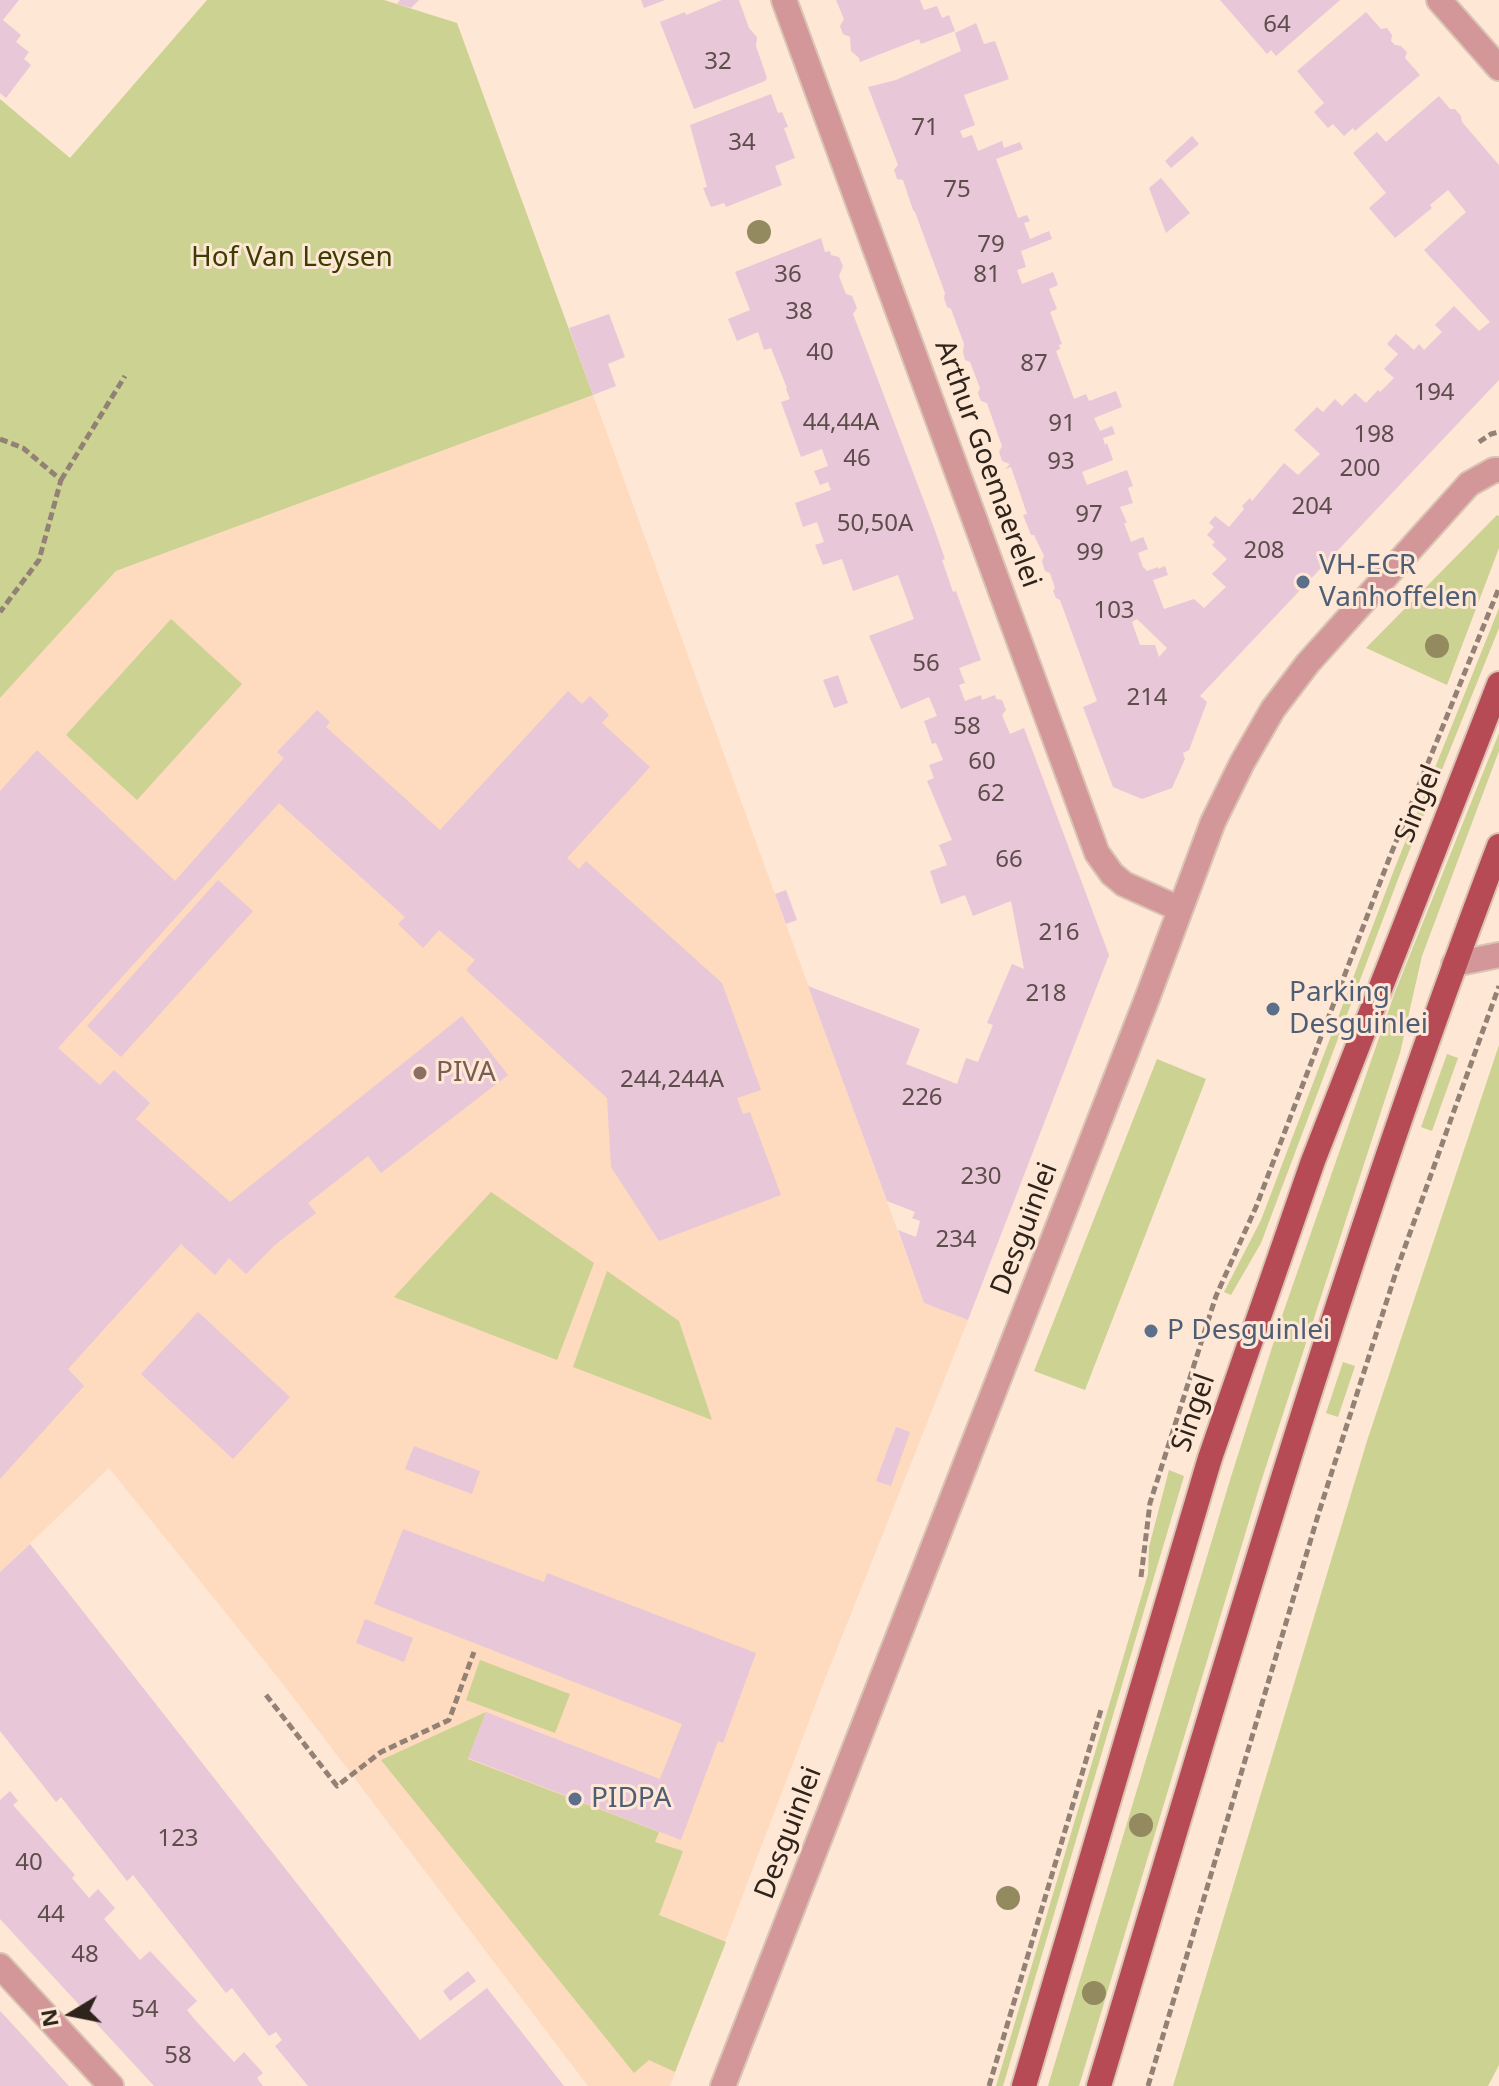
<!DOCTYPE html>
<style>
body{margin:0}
#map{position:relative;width:1499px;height:2086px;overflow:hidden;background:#fee7d5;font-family:"Noto Sans",sans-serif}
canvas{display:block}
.north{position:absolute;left:32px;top:1974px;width:80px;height:80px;-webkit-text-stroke:6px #fee7d5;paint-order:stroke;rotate:260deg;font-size:22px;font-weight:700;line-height:32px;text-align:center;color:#2f241c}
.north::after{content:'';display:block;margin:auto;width:28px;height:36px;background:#2f241c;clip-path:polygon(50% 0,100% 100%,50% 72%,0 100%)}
</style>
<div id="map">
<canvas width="1499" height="2086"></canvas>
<div class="north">N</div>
</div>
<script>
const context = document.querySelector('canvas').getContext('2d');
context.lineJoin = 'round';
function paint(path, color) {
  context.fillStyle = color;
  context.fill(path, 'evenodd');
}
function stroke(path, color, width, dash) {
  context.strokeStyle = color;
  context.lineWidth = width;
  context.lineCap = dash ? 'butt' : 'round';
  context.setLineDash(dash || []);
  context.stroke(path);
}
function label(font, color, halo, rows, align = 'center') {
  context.font = font + ' "Noto Sans",sans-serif';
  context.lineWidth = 6;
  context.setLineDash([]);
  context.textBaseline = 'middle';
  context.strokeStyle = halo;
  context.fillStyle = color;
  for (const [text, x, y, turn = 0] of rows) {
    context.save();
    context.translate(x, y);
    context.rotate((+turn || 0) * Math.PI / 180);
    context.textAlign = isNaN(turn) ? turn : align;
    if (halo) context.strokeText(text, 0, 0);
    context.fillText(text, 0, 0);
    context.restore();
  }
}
paint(new Path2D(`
 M 593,395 L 924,1303 L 968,1320 L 825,1679 L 670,2086 L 588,2086 L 283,1684 L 109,1468 L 0,1572 L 0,698 L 116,571 Z`), '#fedabf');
paint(new Path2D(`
 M 207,0 L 384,0 L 457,23 L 593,395 L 116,571 L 0,698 L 0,99 L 70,158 Z
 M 1497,515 L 1499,516 L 1499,548 L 1447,685 L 1366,648 Z
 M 1499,608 L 1499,628 L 1400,874 L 1261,1243 L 1231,1295 L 1224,1292 L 1261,1220 L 1394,870 Z
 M 171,619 L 242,684 L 137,800 L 66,735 Z
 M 1499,733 L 1499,751 L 1422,956 L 1400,1053 L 1259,1488 L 1079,2086 L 1048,2086 L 1230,1480 L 1282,1316 L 1395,992 Z
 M 1499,1045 L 1499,2065 L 1488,2086 L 1173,2086 L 1367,1441 Z
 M 1447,1054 L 1458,1058 L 1432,1131 L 1421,1127 Z
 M 1157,1059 L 1206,1079 L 1085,1390 L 1034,1371 Z
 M 491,1192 L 594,1263 L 557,1360 L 394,1297 Z
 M 607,1271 L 679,1321 L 712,1420 L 573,1367 Z
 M 1343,1362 L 1355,1366 L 1338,1417 L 1326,1413 Z
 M 1169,1470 L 1184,1476 L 1003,2086 L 996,2086 L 1148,1574 L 1149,1547 Z
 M 480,1660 L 570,1694 L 555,1733 L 466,1700 Z
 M 486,1712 L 468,1759 L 659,1832 L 655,1842 L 683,1851 L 659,1915 L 726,1942 L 675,2072 L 649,2060 L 634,2073 L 381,1760 Z`), '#cbd292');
paint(new Path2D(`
 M 0,0 L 19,0 L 3,20 L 21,35 L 16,42 L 29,52 L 24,59 L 31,65 L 6,98 L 0,93 Z
 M 400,0 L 419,0 L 411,8 L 397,4 Z
 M 641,0 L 665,0 L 644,8 Z
 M 722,0 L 739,0 L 749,28 L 757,37 L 756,46 L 767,78 L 765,81 L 694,109 L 660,22 L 685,12 L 686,15 Z
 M 836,0 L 920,0 L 924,10 L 937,6 L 942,18 L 949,15 L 955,31 L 921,44 L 919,39 L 860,62 L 859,58 L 851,51 L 850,37 L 843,34 L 840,26 L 844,19 Z
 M 1220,0 L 1340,0 L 1276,56 L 1271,50 L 1267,54 Z
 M 1366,12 L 1381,29 L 1387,28 L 1392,35 L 1391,41 L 1395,45 L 1401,46 L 1407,52 L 1405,58 L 1420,75 L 1355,131 L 1353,128 L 1344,136 L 1333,124 L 1328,128 L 1314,112 L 1324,103 L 1297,71 Z
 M 976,23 L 984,44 L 995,41 L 1009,79 L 964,95 L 975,125 L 960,131 L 963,138 L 972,135 L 978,151 L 1002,141 L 1004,148 L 1020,142 L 1023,149 L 996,159 L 1018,218 L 1027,215 L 1030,221 L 1024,223 L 1030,239 L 1049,231 L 1052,239 L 1021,251 L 1026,267 L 1017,270 L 1022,284 L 1053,272 L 1058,285 L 1049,289 L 1057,309 L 1050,312 L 1062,344 L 1059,345 L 1060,349 L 1056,351 L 1074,399 L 1086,394 L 1089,401 L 1116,391 L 1122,407 L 1094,418 L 1100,431 L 1112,426 L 1115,434 L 1103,438 L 1105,445 L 1107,443 L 1113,460 L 1082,472 L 1087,485 L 1127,470 L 1133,486 L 1128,488 L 1133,503 L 1120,507 L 1127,523 L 1124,523 L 1131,542 L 1143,537 L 1148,549 L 1138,553 L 1143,567 L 1147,571 L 1158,567 L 1158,569 L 1165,566 L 1168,575 L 1153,580 L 1164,609 L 1194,599 L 1204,608 L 1226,587 L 1212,574 L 1227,559 L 1212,545 L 1215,542 L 1207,535 L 1214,527 L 1209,523 L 1215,516 L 1229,527 L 1244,509 L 1242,506 L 1250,498 L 1252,501 L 1284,463 L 1298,475 L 1320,454 L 1294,430 L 1317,407 L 1323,412 L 1335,399 L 1342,406 L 1355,393 L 1366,403 L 1378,390 L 1380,392 L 1394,378 L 1384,369 L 1398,354 L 1387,344 L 1396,334 L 1414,350 L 1419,344 L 1424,350 L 1442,332 L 1435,325 L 1454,306 L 1479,331 L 1490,322 L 1424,250 L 1466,212 L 1448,190 L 1430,205 L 1432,208 L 1395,238 L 1369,208 L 1386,193 L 1353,153 L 1377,132 L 1386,142 L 1439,96 L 1450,109 L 1455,109 L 1461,116 L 1462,122 L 1499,165 L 1499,380 L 1200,696 L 1207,702 L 1189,750 L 1183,753 L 1185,759 L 1172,788 L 1142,799 L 1113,787 L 1083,707 L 1097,701 L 1060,600 L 1056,598 L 1053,591 L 1055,588 L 1050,573 L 1045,571 L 1042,561 L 1044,556 L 1034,535 L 1031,535 L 1023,515 L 1027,514 L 1011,467 L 1005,469 L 1010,464 L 1002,461 L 999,452 L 1002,446 L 998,435 L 987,403 L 981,401 L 978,393 L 980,388 L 970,362 L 965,360 L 963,352 L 964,344 L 951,309 L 947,307 L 944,298 L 945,293 L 915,212 L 913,210 L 903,180 L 897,179 L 894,170 L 898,165 L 868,87 L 896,80 L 961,51 L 955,33 ZM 1137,619 L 1167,648 L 1159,657 L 1155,645 L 1140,645 L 1132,622 Z
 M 771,94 L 778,113 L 782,112 L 788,127 L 784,128 L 795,158 L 775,166 L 782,185 L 726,207 L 724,203 L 711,207 L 703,188 L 707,187 L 690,125 Z
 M 1192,136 L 1199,144 L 1171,168 L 1165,161 Z
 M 1161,178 L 1190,213 L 1166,233 L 1149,188 Z
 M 821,238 L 825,252 L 830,251 L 831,255 L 839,257 L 843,266 L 839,276 L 846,294 L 852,296 L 857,308 L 853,314 L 933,525 L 945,559 L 942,560 L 953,592 L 956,591 L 981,660 L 959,668 L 965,683 L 959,685 L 965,701 L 981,695 L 982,700 L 995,695 L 996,699 L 1002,700 L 1006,710 L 1002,715 L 1010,734 L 1024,728 L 1109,955 L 968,1320 L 924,1303 L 898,1230 L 916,1237 L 920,1221 L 912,1218 L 915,1212 L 887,1201 L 808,986 L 920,1029 L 906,1064 L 957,1084 L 966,1058 L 978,1062 L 993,1025 L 987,1023 L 1012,964 L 1024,969 L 1011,901 L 973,916 L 965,895 L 941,904 L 930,871 L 947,865 L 939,845 L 952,840 L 927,781 L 934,778 L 929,765 L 943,760 L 936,743 L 932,744 L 924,721 L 937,716 L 929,697 L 901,709 L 869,636 L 914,619 L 898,575 L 853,591 L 842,559 L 823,565 L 815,545 L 824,542 L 817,522 L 803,527 L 795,503 L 831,490 L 828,482 L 820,485 L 814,471 L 828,466 L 822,449 L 801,457 L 781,402 L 790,399 L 786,389 L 787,388 L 771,348 L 764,350 L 758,332 L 737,341 L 728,319 L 750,310 L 735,272 Z
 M 609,314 L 625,357 L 608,364 L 616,386 L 593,395 L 569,328 Z
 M 838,675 L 848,703 L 834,708 L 823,680 Z
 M 568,691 L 582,704 L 590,696 L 609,715 L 602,723 L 650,767 L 567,858 L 579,869 L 586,861 L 722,983 L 761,1090 L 737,1098 L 743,1114 L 750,1112 L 781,1195 L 659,1241 L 611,1167 L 607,1098 L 466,970 L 475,960 L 439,930 L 423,948 L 398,924 L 405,917 L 279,803 L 58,1048 L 100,1085 L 114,1070 L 150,1103 L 136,1119 L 230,1202 L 462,1016 L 508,1075 L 381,1173 L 368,1156 L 308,1203 L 316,1213 L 276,1244 L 246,1274 L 229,1258 L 215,1275 L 181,1244 L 68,1369 L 84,1386 L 0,1479 L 0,791 L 37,750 L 175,881 L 284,758 L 277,752 L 317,710 L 330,722 L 326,727 L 440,830 Z
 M 218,880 L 253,911 L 121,1057 L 87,1026 Z
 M 786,890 L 797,920 L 786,924 L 775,894 Z
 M 198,1312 L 290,1397 L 233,1459 L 141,1374 Z
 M 896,1427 L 910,1432 L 891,1486 L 876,1481 Z
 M 414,1446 L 480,1471 L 472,1494 L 405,1469 Z
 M 403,1529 L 544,1582 L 547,1573 L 756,1653 L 723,1743 L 718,1741 L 681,1840 L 468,1758 L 486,1712 L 660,1779 L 682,1724 L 374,1604 Z
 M 30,1544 L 420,2040 L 487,1988 L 564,2086 L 308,2086 L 275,2046 L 282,2040 L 276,2032 L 269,2036 L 232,1988 L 226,1993 L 133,1875 L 127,1881 L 61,1797 L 56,1802 L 0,1731 L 0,1572 Z
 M 365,1619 L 413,1638 L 404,1662 L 356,1643 Z
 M 10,1791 L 18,1801 L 13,1805 L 75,1875 L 72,1878 L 89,1898 L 98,1889 L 115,1908 L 104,1919 L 140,1960 L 150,1951 L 197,2001 L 187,2010 L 196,2021 L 234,2062 L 244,2052 L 263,2073 L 257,2078 L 263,2086 L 154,2086 L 0,1919 L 0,1800 Z
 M 468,1971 L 476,1981 L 450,2001 L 443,1991 Z
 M 0,2011 L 15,2027 L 69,2086 L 0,2086 Z`), '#e8c7d8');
const minor = new Path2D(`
 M 784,0 L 1097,853 L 1112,874 L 1124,884 L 1180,909
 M 1439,0 L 1499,68
 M 1454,964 L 1499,955
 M 0,1966 L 111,2086
 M 723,2086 L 1148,996 L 1213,822 L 1242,763 L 1273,709 L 1308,663 L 1469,484 L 1494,470 L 1499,470`);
const major = new Path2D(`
 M 1024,2086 L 1210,1458 L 1313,1161 L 1499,684
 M 1099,2086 C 1224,1670 1344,1252 1499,846`);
stroke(minor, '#d9c4b4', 28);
stroke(major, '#d9c4b4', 28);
stroke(new Path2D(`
 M 0,439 L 23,448 L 61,480 L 39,560 L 0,612
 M 1479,442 L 1491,434 L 1499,432
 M 61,480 L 125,376
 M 1141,1577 L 1150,1503 L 1216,1296 L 1256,1207 L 1389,859 L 1499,588
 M 266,1695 L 337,1786 L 381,1752 L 449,1720 L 474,1652
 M 989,2086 L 1101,1710
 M 1148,2086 L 1319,1512 L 1397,1269 L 1499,986`), '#928174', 5, [8, 4]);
stroke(minor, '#d49799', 24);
stroke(major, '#b64b55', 24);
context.fillStyle = '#938a60';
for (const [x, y] of [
 [759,232],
 [1437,646],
 [1141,1825],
 [1008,1898],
 [1094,1993]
]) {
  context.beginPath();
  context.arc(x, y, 12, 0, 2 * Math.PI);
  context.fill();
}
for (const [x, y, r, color] of [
 [1303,582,8,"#5c6f8a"],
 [1273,1009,8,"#5c6f8a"],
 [420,1073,8,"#8d6e63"],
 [1151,1331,8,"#5c6f8a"],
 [575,1799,8,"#5c6f8a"]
]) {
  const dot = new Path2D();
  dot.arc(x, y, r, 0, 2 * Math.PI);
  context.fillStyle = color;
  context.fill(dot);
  stroke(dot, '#fee7d5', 3);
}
label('24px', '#5d4d4b', null, [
 ["64",1277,25],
 ["32",718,62],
 ["71",925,128],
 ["34",742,143],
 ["75",957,190],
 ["79",991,245],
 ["36",788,275],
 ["81",987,275],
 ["38",799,312],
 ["40",820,353],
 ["87",1034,364],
 ["194",1434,393],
 ["44,44A",841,423],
 ["91",1062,424],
 ["198",1374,435],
 ["46",857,459],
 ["93",1061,462],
 ["200",1360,469],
 ["204",1312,507],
 ["97",1089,515],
 ["50,50A",875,524],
 ["208",1264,551],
 ["99",1090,553],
 ["103",1114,611],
 ["56",926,664],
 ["214",1147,698],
 ["58",967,727],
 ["60",982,762],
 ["62",991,794],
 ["66",1009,860],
 ["216",1059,933],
 ["218",1046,994],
 ["244,244A",672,1080],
 ["226",922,1098],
 ["230",981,1177],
 ["234",956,1240],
 ["123",178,1839],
 ["40",29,1863],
 ["44",51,1915],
 ["48",85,1955],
 ["54",145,2010],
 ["58",178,2056]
]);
label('28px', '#3b3e00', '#fee7d5', [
 ["Hof Van Leysen",292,258]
]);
label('28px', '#2f241c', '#fee7d5', [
 ["Arthur Goemaerelei",987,464,70],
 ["Singel",1419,804,-68],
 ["Desguinlei",1025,1229,-69],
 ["Singel",1194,1413,-71],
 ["Desguinlei",789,1833,-69]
]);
label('28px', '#4e5e75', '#fee7d5', [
 ["VH-ECR",1319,566],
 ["Vanhoffelen",1319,598],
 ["Parking",1289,993],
 ["Desguinlei",1289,1025],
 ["P Desguinlei",1167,1331],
 ["PIDPA",591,1799]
], 'left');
label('28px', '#785e54', '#fee7d5', [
 ["PIVA",436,1073]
], 'left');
</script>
